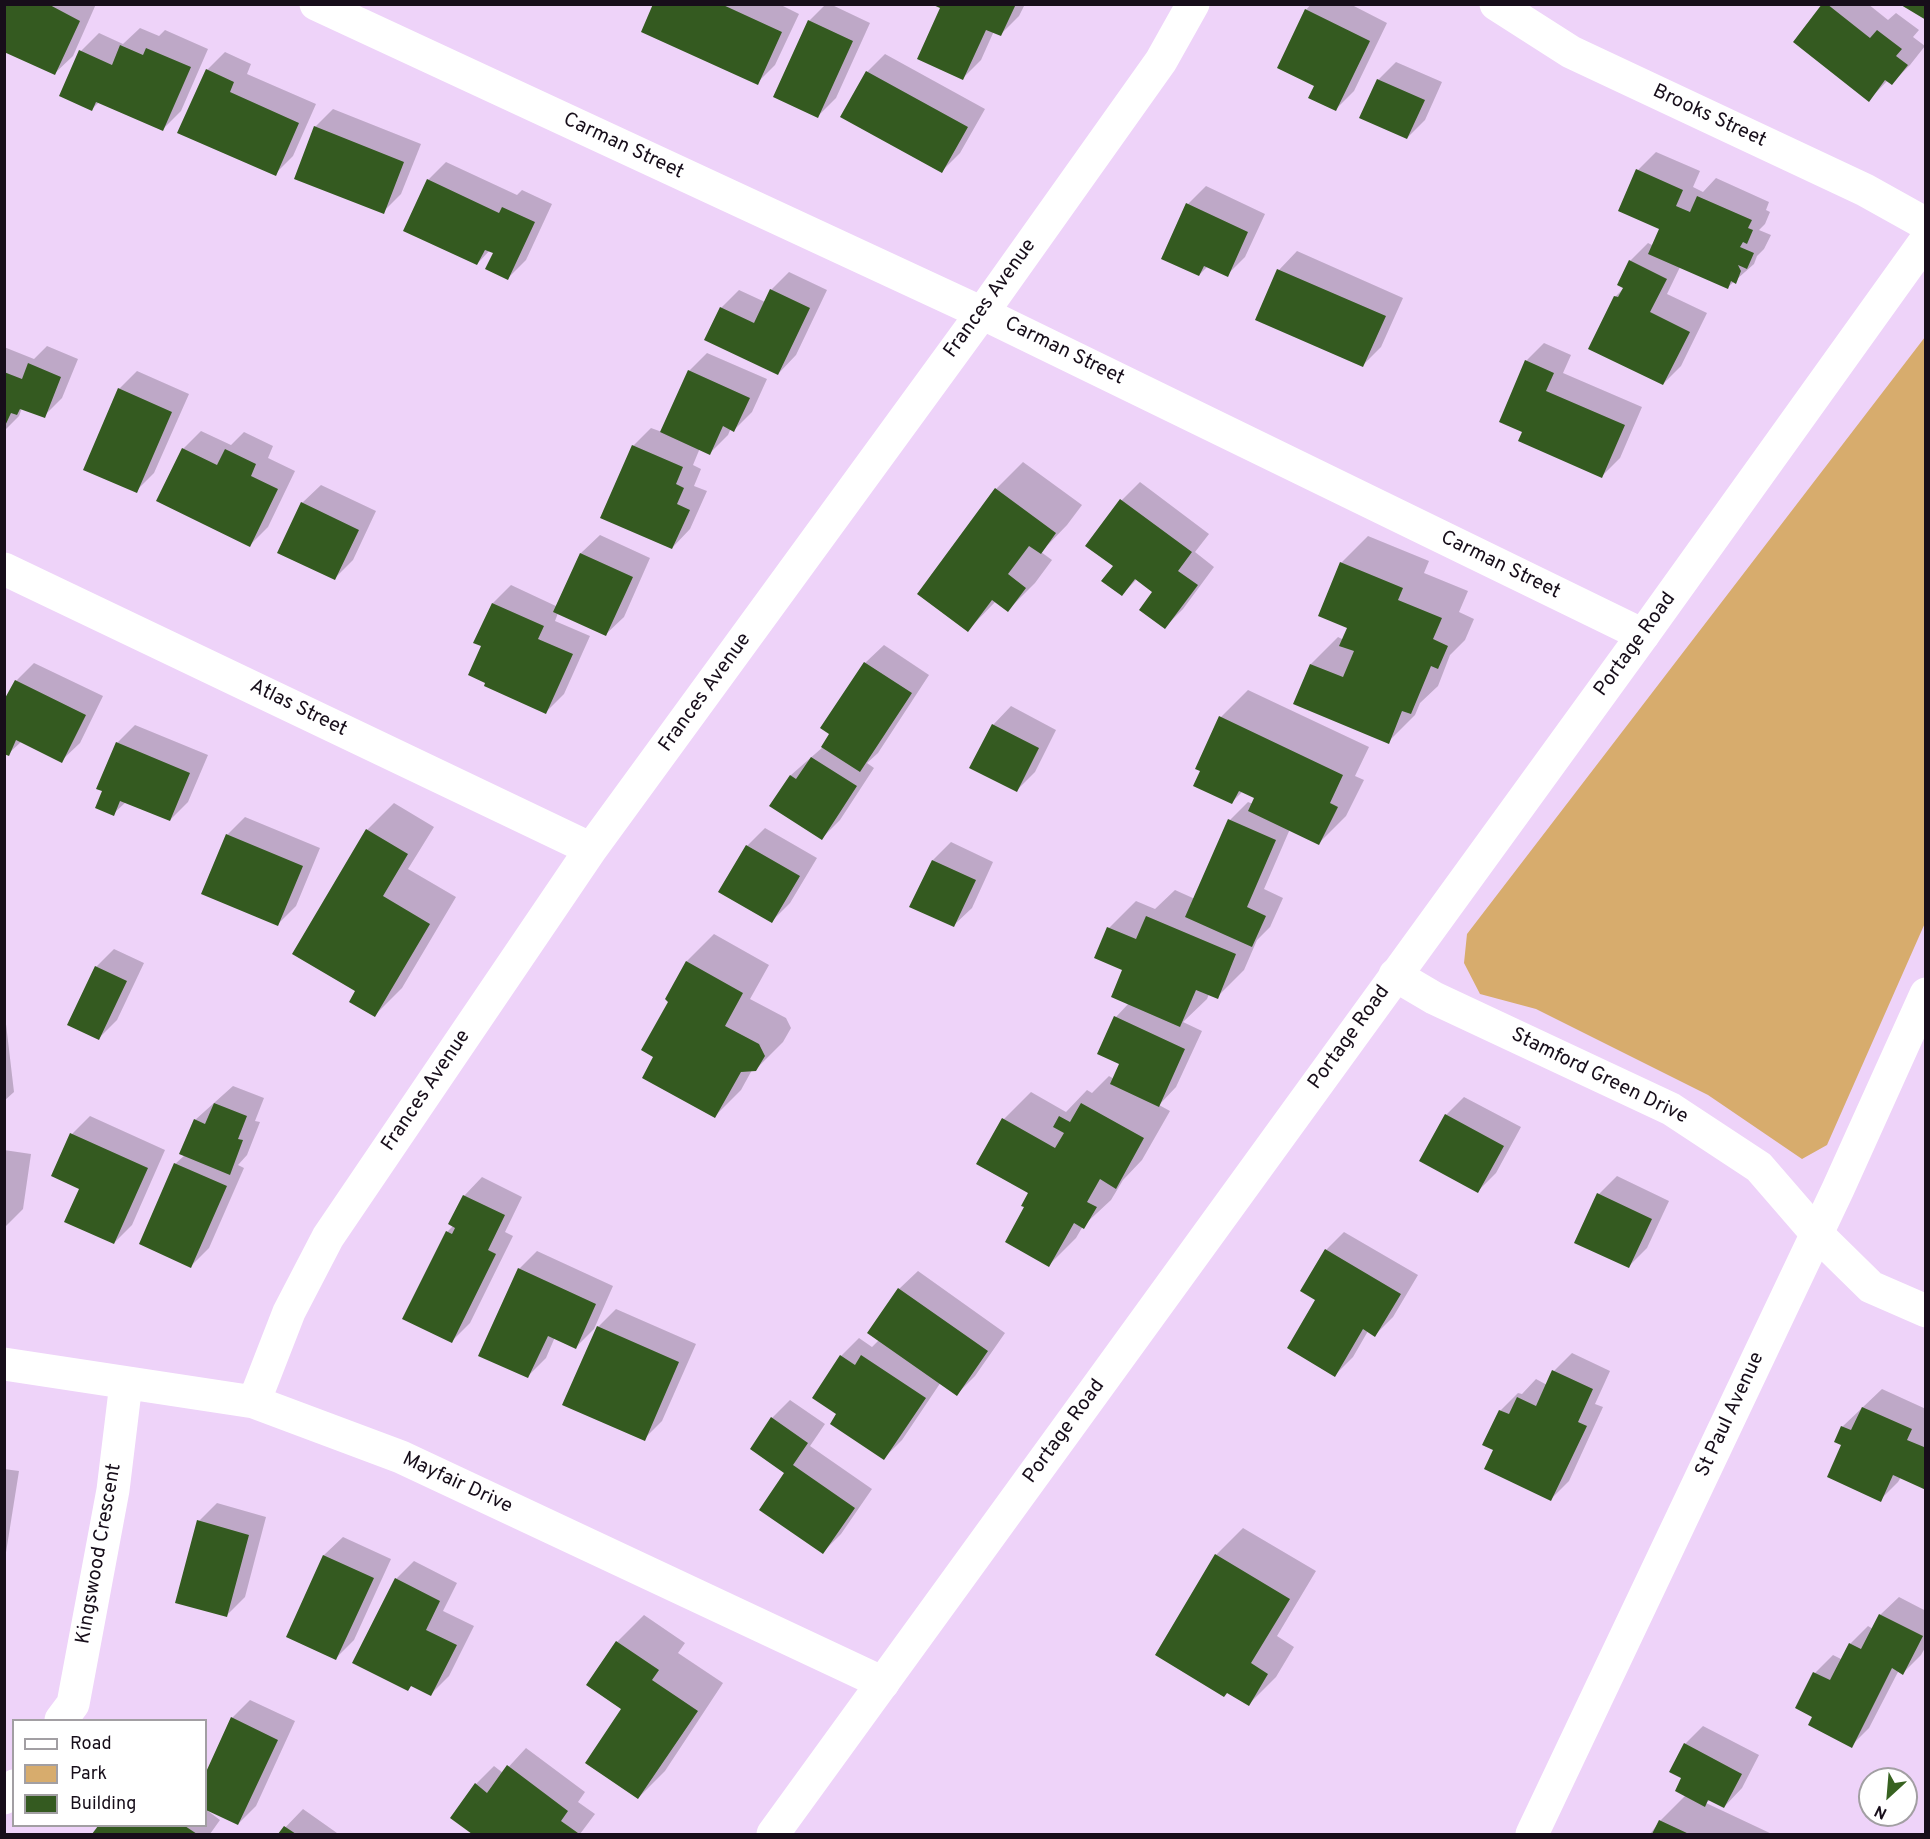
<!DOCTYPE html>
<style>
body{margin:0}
#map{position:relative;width:1930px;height:1839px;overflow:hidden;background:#eed3f9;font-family:Overpass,sans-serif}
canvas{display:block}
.frame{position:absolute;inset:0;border:6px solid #170e1a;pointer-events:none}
.legend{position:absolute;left:12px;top:1719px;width:195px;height:108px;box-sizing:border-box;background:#fff;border:2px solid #a29fa3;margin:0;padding:8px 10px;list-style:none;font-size:18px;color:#170e1a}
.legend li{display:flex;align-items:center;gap:12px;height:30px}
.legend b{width:30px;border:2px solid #a29fa3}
.north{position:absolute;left:1858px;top:1767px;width:60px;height:60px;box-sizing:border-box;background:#fff;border:2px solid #a29fa3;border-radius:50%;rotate:206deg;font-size:16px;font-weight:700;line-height:24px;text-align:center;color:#170e1a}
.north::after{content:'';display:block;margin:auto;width:21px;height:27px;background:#376220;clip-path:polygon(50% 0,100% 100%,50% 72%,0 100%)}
</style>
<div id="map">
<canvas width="1930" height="1839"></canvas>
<div class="frame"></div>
<ul class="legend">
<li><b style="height:8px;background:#fff"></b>Road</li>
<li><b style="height:16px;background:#d7ac6d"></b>Park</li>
<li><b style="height:16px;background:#345a20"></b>Building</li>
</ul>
<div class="north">N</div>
</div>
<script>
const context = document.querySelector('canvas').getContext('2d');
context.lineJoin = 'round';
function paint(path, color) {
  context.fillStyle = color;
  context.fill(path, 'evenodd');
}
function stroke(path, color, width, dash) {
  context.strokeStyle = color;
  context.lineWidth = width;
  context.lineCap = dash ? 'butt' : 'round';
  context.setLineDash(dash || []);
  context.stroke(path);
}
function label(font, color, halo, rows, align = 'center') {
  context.font = font + ' Overpass,sans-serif';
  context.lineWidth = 6;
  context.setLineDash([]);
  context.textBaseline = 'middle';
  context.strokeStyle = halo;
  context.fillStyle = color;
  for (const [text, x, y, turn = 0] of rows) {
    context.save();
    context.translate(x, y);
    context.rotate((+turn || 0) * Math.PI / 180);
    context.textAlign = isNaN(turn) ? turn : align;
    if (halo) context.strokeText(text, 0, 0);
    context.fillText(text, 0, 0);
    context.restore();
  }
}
paint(new Path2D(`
 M 1925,337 L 1925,923 L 1827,1145 L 1802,1159 L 1708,1095 L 1536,1009 L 1480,994 L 1464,963 L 1467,934 Z`), '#d7ac6d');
paint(new Path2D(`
 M 4,4 L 96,4 L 73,56 L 54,74 Z
 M 655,4 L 779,4 L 799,14 L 775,65 L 757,83 Z
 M 826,4 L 830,4 L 870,23 L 836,98 L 818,116 L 809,21 Z
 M 934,4 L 1025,4 L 1019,16 L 1001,34 L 994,31 L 981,60 L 963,78 L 942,8 Z
 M 1311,4 L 1350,4 L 1387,23 L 1354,91 L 1336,109 L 1306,10 Z
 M 1824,4 L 1868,4 L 1888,20 L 1896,13 L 1919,30 L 1913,37 L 1925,46 L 1910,65 L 1892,83 L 1888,80 L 1869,100 Z
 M 140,28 L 159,36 L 165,30 L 208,49 L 181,111 L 162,130 L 99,102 L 92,109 L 81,51 L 99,33 L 123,44 Z
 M 225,52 L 251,64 L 247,74 L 316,104 L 293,156 L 275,174 L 207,70 Z
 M 885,54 L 985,109 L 960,153 L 942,171 L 867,72 Z
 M 1396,62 L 1442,82 L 1425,120 L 1407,138 L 1378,80 Z
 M 333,109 L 421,144 L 401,194 L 383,212 L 315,127 Z
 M 1656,152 L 1700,171 L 1693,187 L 1703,192 L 1716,178 L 1769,202 L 1766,210 L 1770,212 L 1765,224 L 1759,230 L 1771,235 L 1764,249 L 1757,256 L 1754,264 L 1728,287 L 1680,267 L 1667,294 L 1707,313 L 1681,366 L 1663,384 L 1615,297 L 1625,287 L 1630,261 L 1648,243 L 1654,246 L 1661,229 L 1638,170 Z
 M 446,162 L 517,195 L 522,190 L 552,204 L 526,260 L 508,278 L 495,252 L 490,250 L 477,264 L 428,180 Z
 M 1206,186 L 1265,214 L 1245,257 L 1227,275 L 1208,266 L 1199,275 L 1188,204 Z
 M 1297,251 L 1403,298 L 1381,347 L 1363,365 L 1257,319 L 1279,270 Z
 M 789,272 L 827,290 L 796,355 L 778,374 L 721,308 L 739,290 L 765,302 L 771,290 Z
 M 1544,343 L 1571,355 L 1563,373 L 1642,407 L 1620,458 L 1602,476 L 1524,431 L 1526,361 Z
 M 47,346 L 78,359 L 62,398 L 44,416 L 22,408 L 19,416 L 4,431 L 4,347 L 34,359 Z
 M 707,353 L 767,379 L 752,412 L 734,430 L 731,428 L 728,435 L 710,453 L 700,448 L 693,465 L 701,469 L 694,486 L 707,491 L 690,529 L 672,548 L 633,446 L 651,428 L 662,432 L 689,371 Z
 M 137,371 L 189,394 L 154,473 L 136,491 L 119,389 Z
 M 201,431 L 231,445 L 244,432 L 273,446 L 268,458 L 295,471 L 268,527 L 250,545 L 183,449 Z
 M 1023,462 L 1082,505 L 1067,525 L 1041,552 L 1052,560 L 1035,583 L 1008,610 L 996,601 L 968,630 L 919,594 L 996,489 Z
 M 1140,482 L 1209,534 L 1195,552 L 1214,567 L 1183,609 L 1165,627 L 1155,592 L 1137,579 L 1122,594 L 1115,565 L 1087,546 L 1122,500 Z
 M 321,485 L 376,511 L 353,560 L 335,578 L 302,503 Z
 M 600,535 L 650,558 L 624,617 L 605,635 L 558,613 L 555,621 L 590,636 L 564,694 L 546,712 L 483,646 L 475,642 L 493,603 L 511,585 L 558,607 L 581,553 Z
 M 1368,536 L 1429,561 L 1424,573 L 1468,591 L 1459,612 L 1474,619 L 1465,640 L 1450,655 L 1438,686 L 1420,703 L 1415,715 L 1388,742 L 1295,703 L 1311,664 L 1338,637 L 1344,640 L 1349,627 L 1341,563 Z
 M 884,645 L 929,675 L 878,753 L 867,763 L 874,768 L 840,820 L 822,838 L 771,806 L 791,775 L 823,747 L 865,663 Z
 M 34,663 L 103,696 L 80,743 L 61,761 L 22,741 L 8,754 L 16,681 Z
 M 1248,690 L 1369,747 L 1355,776 L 1364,780 L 1346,816 L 1319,843 L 1290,829 L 1264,889 L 1283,898 L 1270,927 L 1257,940 L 1244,970 L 1217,997 L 1209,994 L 1207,999 L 1183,1022 L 1202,1031 L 1176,1087 L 1159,1105 L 1170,1111 L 1142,1160 L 1123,1180 L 1111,1200 L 1083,1226 L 1076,1238 L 1049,1265 L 1026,1207 L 1030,1193 L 1004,1119 L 1031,1092 L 1066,1112 L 1087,1090 L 1092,1093 L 1109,1076 L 1114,1079 L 1121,1064 L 1116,1017 L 1129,1003 L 1124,969 L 1109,928 L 1136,901 L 1155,909 L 1175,890 L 1195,899 L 1230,820 L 1248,802 L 1253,804 L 1256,798 L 1243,791 L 1232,802 L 1202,771 L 1197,768 L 1221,717 Z
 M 1011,706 L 1056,730 L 1035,772 L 1017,790 L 971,767 L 993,725 Z
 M 135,725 L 208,755 L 188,802 L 170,820 L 126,802 L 113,814 L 104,790 L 117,743 Z
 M 394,803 L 434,827 L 408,869 L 456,897 L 402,988 L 375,1015 L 357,991 L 367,830 Z
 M 245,817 L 320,848 L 296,906 L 278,924 L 227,835 Z
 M 765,828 L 817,858 L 790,903 L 772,921 L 747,846 Z
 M 951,842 L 993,862 L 972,908 L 953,926 L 933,860 Z
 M 714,934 L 769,965 L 750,999 L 786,1018 L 791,1028 L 783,1042 L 755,1070 L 752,1070 L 741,1090 L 714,1117 L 670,1001 L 667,999 L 687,961 Z
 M 114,949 L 144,963 L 117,1020 L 99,1038 L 96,967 Z
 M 4,1007 L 14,1092 L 4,1101 Z
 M 233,1086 L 264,1098 L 255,1121 L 260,1122 L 247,1155 L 238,1165 L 244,1168 L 209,1248 L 191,1266 L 175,1164 L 185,1155 L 195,1120 Z
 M 1464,1097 L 1521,1127 L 1496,1173 L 1478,1191 L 1446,1115 Z
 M 90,1116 L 165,1150 L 132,1225 L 114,1243 L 81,1188 L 72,1134 Z
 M 4,1150 L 31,1154 L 23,1209 L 4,1228 Z
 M 1617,1176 L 1669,1201 L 1647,1248 L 1629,1266 L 1599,1194 Z
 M 482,1177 L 522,1197 L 505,1232 L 513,1236 L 470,1323 L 452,1341 L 447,1232 L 454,1225 L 450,1224 L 464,1196 Z
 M 1344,1232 L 1418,1275 L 1393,1317 L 1375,1335 L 1368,1331 L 1353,1357 L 1335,1375 L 1317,1300 L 1326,1250 Z
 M 537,1251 L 613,1286 L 594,1329 L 576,1347 L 555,1337 L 546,1358 L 528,1376 L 519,1269 Z
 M 918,1271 L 1005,1333 L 975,1376 L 957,1394 L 941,1382 L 902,1440 L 884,1458 L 838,1414 L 841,1356 L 859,1338 L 872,1347 L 879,1340 L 899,1289 Z
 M 616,1309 L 696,1344 L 662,1421 L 644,1439 L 598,1327 Z
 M 1572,1353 L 1610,1371 L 1595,1404 L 1603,1407 L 1569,1481 L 1551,1499 L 1495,1450 L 1500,1411 L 1518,1393 L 1522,1394 L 1536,1379 L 1547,1385 L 1554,1371 Z
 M 1882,1389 L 1926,1409 L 1926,1488 L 1901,1477 L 1898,1482 L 1880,1500 L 1843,1445 L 1842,1427 Z
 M 790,1400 L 825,1424 L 810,1446 L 872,1489 L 841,1534 L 823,1552 L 786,1472 L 772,1418 Z
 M 4,1469 L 19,1471 L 4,1565 Z
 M 217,1503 L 266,1517 L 245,1597 L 227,1615 L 199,1521 Z
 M 1243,1528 L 1316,1571 L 1277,1636 L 1294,1647 L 1276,1677 L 1249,1704 L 1157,1654 L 1216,1555 Z
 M 343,1537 L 391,1559 L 354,1640 L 336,1658 L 288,1636 L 324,1555 Z
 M 414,1561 L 457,1583 L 443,1611 L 474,1626 L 449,1676 L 431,1694 L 396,1579 Z
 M 1899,1597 L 1926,1611 L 1926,1646 L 1921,1655 L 1903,1673 L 1899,1670 L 1869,1728 L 1851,1746 L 1814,1716 L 1815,1673 L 1833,1655 L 1843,1660 L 1850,1644 L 1868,1626 L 1873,1629 L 1880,1615 Z
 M 644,1615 L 685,1643 L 678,1653 L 723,1683 L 665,1771 L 638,1798 L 623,1709 L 617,1642 Z
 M 250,1700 L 295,1721 L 256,1806 L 238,1824 L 209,1810 L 208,1811 L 220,1820 L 210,1834 L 94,1834 L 100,1826 L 206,1826 L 206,1775 L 232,1718 Z
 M 1703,1726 L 1759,1755 L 1742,1788 L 1724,1807 L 1710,1800 L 1706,1803 L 1772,1834 L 1650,1834 L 1660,1821 L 1686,1795 L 1683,1778 L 1685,1744 Z
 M 526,1748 L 585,1792 L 578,1802 L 595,1814 L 580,1834 L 475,1834 L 452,1817 L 476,1784 L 494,1766 L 503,1773 Z
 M 303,1809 L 337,1833 L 336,1834 L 279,1834 Z`), '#0003');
paint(new Path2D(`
 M 4,4 L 48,4 L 80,21 L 55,75 L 4,52 Z
 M 653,4 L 721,4 L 782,32 L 758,85 L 641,32 Z
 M 931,4 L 1016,4 L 1001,36 L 986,30 L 963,80 L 917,59 L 940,8 Z
 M 1822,4 L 1827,4 L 1870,38 L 1877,30 L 1902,49 L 1896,56 L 1908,65 L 1892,85 L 1885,80 L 1869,102 L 1793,42 Z
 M 1901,5 L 1926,5 L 1926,20 Z
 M 1305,9 L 1370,41 L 1336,111 L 1308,98 L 1314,86 L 1277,68 Z
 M 808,20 L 853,41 L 818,118 L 773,97 Z
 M 120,45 L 143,55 L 146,48 L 191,67 L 163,131 L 96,102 L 92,111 L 59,96 L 79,50 L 112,65 Z
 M 206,69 L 234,82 L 230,92 L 299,123 L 276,176 L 177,133 Z
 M 866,71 L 968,127 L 942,173 L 840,117 Z
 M 1377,79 L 1425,100 L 1407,139 L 1359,118 Z
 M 314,126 L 404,162 L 384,214 L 294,179 Z
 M 1636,169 L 1683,190 L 1676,206 L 1690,212 L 1697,196 L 1752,220 L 1748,228 L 1753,230 L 1747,244 L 1743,242 L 1740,247 L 1754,253 L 1747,269 L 1738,265 L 1741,271 L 1736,284 L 1731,281 L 1728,289 L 1648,254 L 1659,229 L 1618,211 Z
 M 427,179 L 499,213 L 502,207 L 535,222 L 508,280 L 485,269 L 493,253 L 485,250 L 477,265 L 403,231 Z
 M 1186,203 L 1248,232 L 1228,277 L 1204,266 L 1199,276 L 1161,259 Z
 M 1629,260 L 1667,279 L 1650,312 L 1690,332 L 1663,385 L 1588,349 L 1614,296 L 1618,297 L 1623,288 L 1617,285 Z
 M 1277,269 L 1386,316 L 1363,367 L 1255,320 Z
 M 770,289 L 810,308 L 778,375 L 704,340 L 720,307 L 754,323 Z
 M 1525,360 L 1554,373 L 1546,391 L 1625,425 L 1602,478 L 1518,441 L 1522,432 L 1499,422 Z
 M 28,363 L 61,377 L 45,418 L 20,409 L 17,415 L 11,413 L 4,428 L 4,372 L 22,379 Z
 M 688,370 L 750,398 L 734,432 L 723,426 L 710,455 L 660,432 Z
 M 118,388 L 172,412 L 137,493 L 83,470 Z
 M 632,445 L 683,467 L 676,484 L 684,488 L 677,504 L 690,510 L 672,549 L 600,518 Z
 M 182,448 L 217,465 L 225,449 L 256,464 L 251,476 L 278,489 L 250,547 L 156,501 Z
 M 995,488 L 1056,533 L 1041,554 L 1029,546 L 1008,574 L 1026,588 L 1008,612 L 992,600 L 968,632 L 917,594 Z
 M 1120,499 L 1192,552 L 1178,571 L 1198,585 L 1165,629 L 1139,610 L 1152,592 L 1135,579 L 1122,596 L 1101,581 L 1113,566 L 1085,546 Z
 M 301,502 L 359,530 L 335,580 L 277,553 Z
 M 580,553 L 633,577 L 606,636 L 553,612 Z
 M 1340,562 L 1403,588 L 1398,600 L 1442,618 L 1433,639 L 1448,646 L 1438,669 L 1431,666 L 1411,714 L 1402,711 L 1389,744 L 1293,704 L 1310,664 L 1343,677 L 1354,651 L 1339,646 L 1347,628 L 1318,616 Z
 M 492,603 L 544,626 L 538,639 L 573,654 L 546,714 L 484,686 L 485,683 L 468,675 L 481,646 L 473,643 Z
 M 864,662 L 912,693 L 860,772 L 821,747 L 829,734 L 820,728 Z
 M 15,680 L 86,715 L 62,763 L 16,740 L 9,756 L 4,754 L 4,700 Z
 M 1219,716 L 1343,775 L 1330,803 L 1338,807 L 1319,845 L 1248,811 L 1254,798 L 1239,791 L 1232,804 L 1193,786 L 1200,771 L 1195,769 Z
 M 992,724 L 1039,748 L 1017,792 L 969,768 Z
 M 116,742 L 190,773 L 170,821 L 120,801 L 114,816 L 95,808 L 102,791 L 96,789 Z
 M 811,757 L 857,786 L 822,840 L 769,806 L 790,775 L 796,779 Z
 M 1228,819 L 1276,840 L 1247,907 L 1266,916 L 1252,947 L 1185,917 Z
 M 366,829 L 408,854 L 383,896 L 430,924 L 375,1017 L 349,1002 L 355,991 L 292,954 Z
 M 226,834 L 303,866 L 278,926 L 201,894 Z
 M 746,845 L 800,876 L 772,923 L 718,892 Z
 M 932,860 L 976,880 L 954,927 L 909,907 Z
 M 1146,916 L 1236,954 L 1218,999 L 1196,990 L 1180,1027 L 1111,997 L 1122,970 L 1094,958 L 1107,927 L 1136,939 Z
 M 686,961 L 743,993 L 725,1026 L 759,1044 L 765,1056 L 756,1071 L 741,1072 L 715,1118 L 642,1078 L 653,1057 L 641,1050 L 668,1002 L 665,999 Z
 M 95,966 L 127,981 L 99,1040 L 67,1025 Z
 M 1114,1016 L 1185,1049 L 1159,1107 L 1110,1084 L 1119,1064 L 1097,1054 Z
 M 214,1103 L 247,1116 L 238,1139 L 243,1140 L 230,1175 L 179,1154 L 194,1119 L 205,1124 Z
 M 1081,1103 L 1144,1138 L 1116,1189 L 1100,1179 L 1087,1202 L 1097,1207 L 1084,1229 L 1074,1223 L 1049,1267 L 1005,1242 L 1024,1207 L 1021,1206 L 1028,1193 L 976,1164 L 1002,1118 L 1055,1148 L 1064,1133 L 1053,1127 L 1059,1116 L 1070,1122 Z
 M 1445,1114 L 1504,1146 L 1478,1193 L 1419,1161 Z
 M 70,1133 L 148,1168 L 114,1244 L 64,1222 L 79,1189 L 51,1176 Z
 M 174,1163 L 227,1186 L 191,1268 L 139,1244 Z
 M 1597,1193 L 1652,1219 L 1629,1268 L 1574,1243 Z
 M 463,1195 L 505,1215 L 488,1250 L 496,1254 L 452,1343 L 402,1319 L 446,1231 L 452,1234 L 455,1228 L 448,1224 Z
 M 1325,1249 L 1401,1294 L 1375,1337 L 1363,1329 L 1335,1377 L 1287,1348 L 1315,1300 L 1300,1291 Z
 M 518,1268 L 596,1304 L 576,1349 L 548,1336 L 528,1378 L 478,1356 Z
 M 898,1288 L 988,1351 L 957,1396 L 867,1333 Z
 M 597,1326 L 679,1362 L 645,1441 L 562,1405 Z
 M 840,1355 L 855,1365 L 861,1355 L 926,1398 L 884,1460 L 830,1424 L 836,1414 L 812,1398 Z
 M 1552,1370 L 1593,1389 L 1578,1422 L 1587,1426 L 1551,1501 L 1484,1469 L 1493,1450 L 1482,1445 L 1499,1410 L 1509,1414 L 1517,1397 L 1536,1406 Z
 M 1862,1407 L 1912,1429 L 1907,1440 L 1924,1447 L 1926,1443 L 1926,1490 L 1893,1475 L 1881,1502 L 1827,1477 L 1841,1445 L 1834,1442 L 1841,1426 L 1851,1430 Z
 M 771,1417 L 808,1443 L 793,1465 L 855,1508 L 823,1554 L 759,1510 L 784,1473 L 750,1449 Z
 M 197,1520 L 249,1535 L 227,1617 L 175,1603 Z
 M 1215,1554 L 1290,1599 L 1251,1663 L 1268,1674 L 1249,1706 L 1227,1693 L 1224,1697 L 1155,1655 Z
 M 323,1555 L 374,1578 L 336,1660 L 286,1637 Z
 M 395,1578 L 440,1601 L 426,1630 L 457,1645 L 431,1696 L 411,1686 L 408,1691 L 352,1663 Z
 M 1879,1614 L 1923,1636 L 1903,1675 L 1892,1668 L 1852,1748 L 1808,1725 L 1812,1717 L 1795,1708 L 1813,1672 L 1830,1680 L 1849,1643 L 1861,1649 Z
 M 616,1641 L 659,1670 L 652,1680 L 698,1711 L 638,1799 L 585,1763 L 621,1709 L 586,1685 Z
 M 231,1717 L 278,1740 L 238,1825 L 206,1810 L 206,1772 Z
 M 1684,1743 L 1742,1774 L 1724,1808 L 1708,1800 L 1705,1807 L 1675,1791 L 1681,1778 L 1669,1772 Z
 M 507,1765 L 568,1811 L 561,1821 L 578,1833 L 577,1834 L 472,1834 L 450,1818 L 475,1783 L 487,1793 Z
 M 1659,1820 L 1689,1834 L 1652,1834 Z
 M 98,1826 L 185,1826 L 197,1834 L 92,1834 Z
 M 284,1826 L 296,1834 L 278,1834 Z`), '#345a20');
stroke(new Path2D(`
 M 316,4 L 982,313 L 1643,635
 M 1496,4 L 1571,52 L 1865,190 L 1926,224
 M 4,569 L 591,849
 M 1395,975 L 1434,998 L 1671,1109 L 1759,1167 L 1817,1234 L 1871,1287 L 1926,1311
 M 4,1364 L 254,1402 L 401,1457 L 883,1683
 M 254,1402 L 289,1312 L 328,1237 L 591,849 L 982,313 L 1161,61 L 1193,4
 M 61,1720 L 73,1704 L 113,1490 L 126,1383
 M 4,1798 L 14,1786`), '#fff', 33);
stroke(new Path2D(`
 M 773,1834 L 1643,635 L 1926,240
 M 1532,1834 L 1838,1189 L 1926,994`), '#fff', 33);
label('20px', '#170e1a', '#fff', [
 ["Brooks Street",1709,117,25],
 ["Carman Street",623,147,25],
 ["Frances Avenue",991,299,-54],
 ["Carman Street",1064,352,26],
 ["Carman Street",1500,566,26],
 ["Portage Road",1636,645,-54],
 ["Frances Avenue",706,693,-54],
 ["Atlas Street",298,709,26],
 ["Portage Road",1350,1038,-54],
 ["Stamford Green Drive",1599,1077,26],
 ["Frances Avenue",427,1091,-56],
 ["St Paul Avenue",1731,1415,-65],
 ["Portage Road",1065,1432,-54],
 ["Mayfair Drive",457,1484,25],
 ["Kingswood Crescent",100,1554,-80]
]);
</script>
